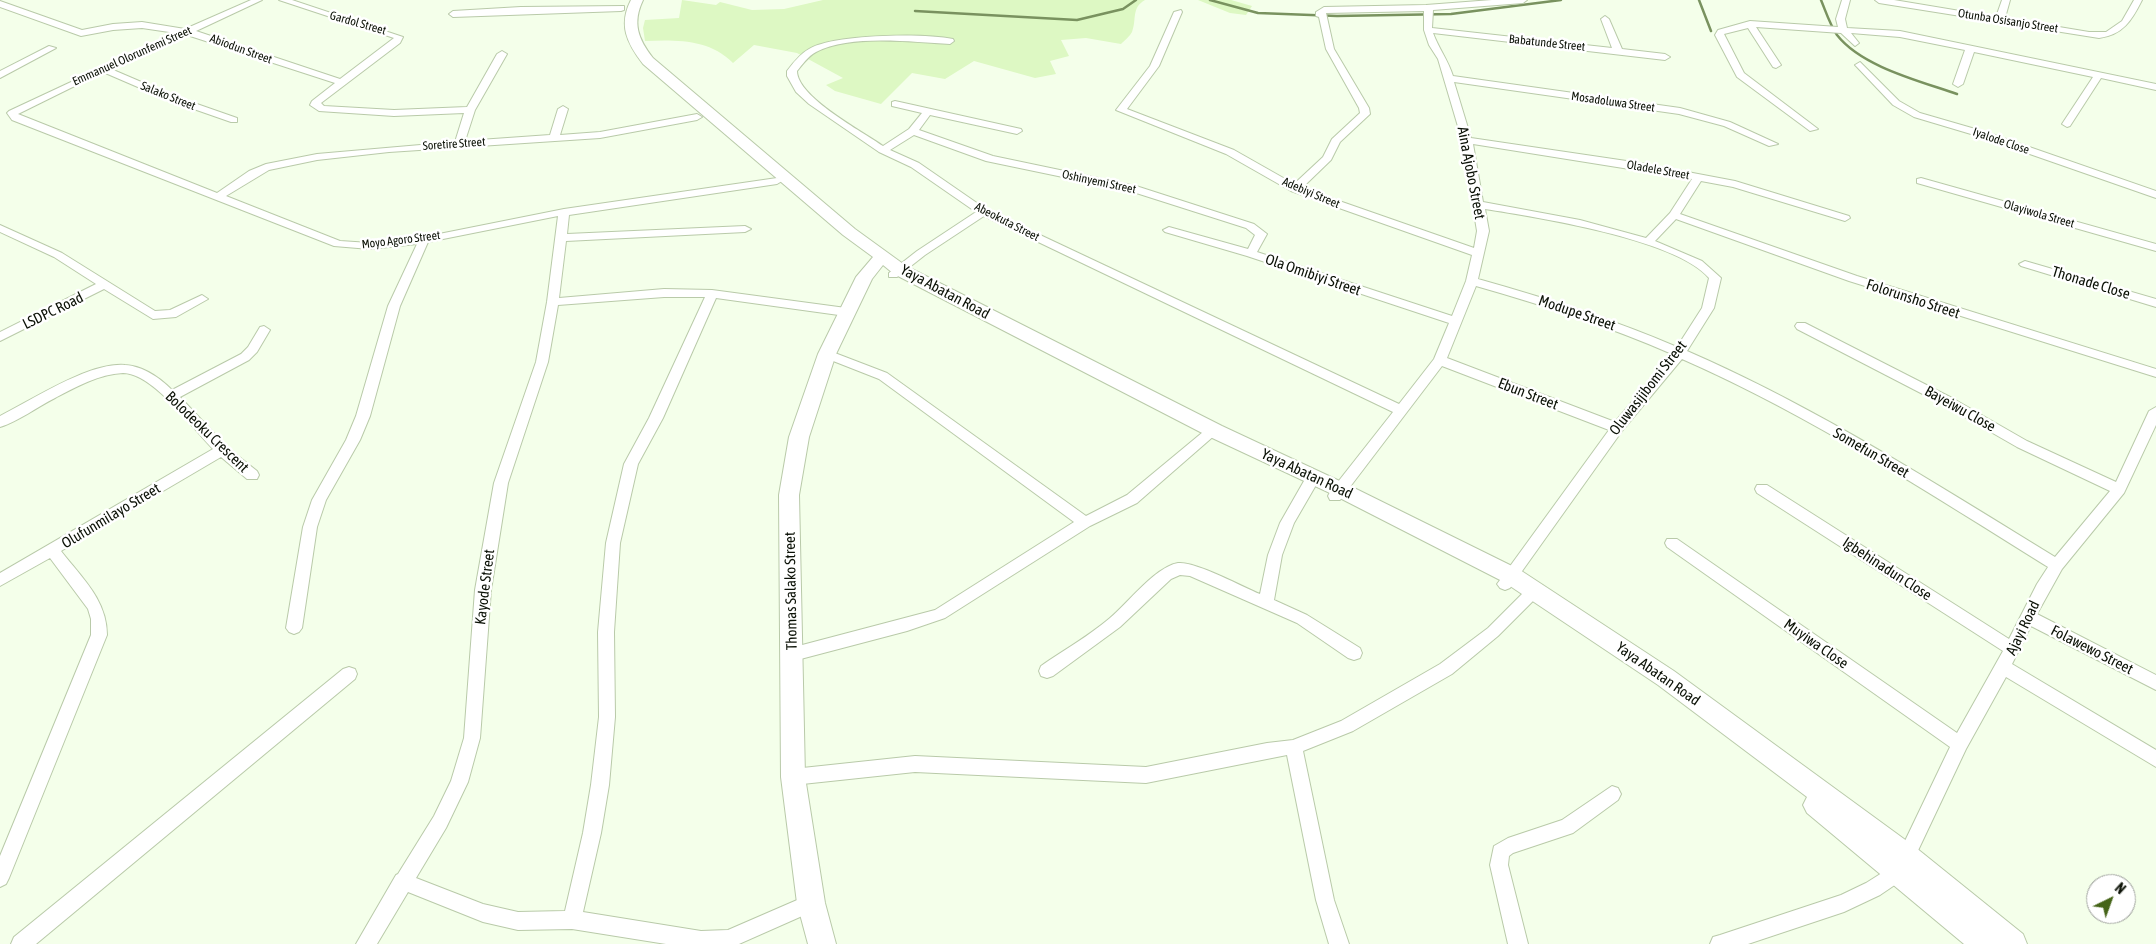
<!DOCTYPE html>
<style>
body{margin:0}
#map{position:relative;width:2156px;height:944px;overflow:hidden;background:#f4ffea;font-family:"Asap Condensed",sans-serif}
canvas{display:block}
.north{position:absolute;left:2086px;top:874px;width:50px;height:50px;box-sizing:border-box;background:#fff;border:1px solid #9da09b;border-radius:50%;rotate:42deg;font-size:14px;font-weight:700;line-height:20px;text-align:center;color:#0b1106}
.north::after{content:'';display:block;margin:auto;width:18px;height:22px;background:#456418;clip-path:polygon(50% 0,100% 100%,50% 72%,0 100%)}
</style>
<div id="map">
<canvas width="2156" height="944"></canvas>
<div class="north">N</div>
</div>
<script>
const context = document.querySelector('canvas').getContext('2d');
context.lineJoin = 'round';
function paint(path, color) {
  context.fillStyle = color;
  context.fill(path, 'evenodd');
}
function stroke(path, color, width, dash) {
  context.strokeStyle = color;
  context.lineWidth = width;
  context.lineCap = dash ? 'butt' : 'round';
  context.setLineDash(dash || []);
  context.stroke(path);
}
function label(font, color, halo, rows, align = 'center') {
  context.font = font + ' "Asap Condensed",sans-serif';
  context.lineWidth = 5;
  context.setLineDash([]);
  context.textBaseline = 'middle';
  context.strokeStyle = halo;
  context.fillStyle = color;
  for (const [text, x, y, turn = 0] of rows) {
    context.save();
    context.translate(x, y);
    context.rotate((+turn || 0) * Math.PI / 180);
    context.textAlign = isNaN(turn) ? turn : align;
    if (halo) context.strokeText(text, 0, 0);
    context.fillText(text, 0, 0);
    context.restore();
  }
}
paint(new Path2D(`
 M 682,0 L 716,5 L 720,2 L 752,10 L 784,9 L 823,0 L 1145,0 C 1131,8 1137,19 1132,32 C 1130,36 1124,41 1121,44 L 1086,38 L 1061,40 L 1069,56 L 1050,61 L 1056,74 L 1035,78 L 974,61 L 945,79 L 912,73 L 881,104 L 835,91 L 826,85 L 843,78 L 797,53 L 754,45 L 733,63 C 709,39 677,40 645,41 L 643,28 L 645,20 L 679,18 Z
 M 1198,0 L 1231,0 L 1252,6 L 1246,15 L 1230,13 Z`), '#ddf8c3');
stroke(new Path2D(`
 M 1210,0 L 1258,13 L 1337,16 L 1451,14 L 1561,0
 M 1699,0 L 1711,31
 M 1821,0 C 1826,12 1830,25 1837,35 C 1862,67 1920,81 1957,94
 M 915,11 L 1077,20 L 1123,9 L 1136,0`), '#79925f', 2.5);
const street = new Path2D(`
 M 251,0 L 262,0 L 196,31 L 340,79 L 394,38 L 279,0 L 292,0 L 403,37 L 400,43 L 321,103 L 324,106 L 394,110 L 467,107 L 497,54 L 502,51 L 507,54 L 475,110 L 465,141 L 550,135 L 558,109 L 563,106 L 568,109 L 560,135 L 600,132 L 697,114 L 702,117 L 697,120 L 600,138 L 389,152 L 317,160 L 269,170 L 226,196 L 340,241 L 370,243 L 424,237 L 564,209 L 777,178 L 782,181 L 777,184 L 569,215 L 567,234 L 745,226 L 751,229 L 745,232 L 566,241 L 559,298 L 664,289 L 712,290 L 846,308 L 852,312 L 846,316 L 716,298 L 663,418 L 638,464 L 620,543 L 614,632 L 615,717 L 609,785 L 601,833 L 583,912 L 701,931 L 728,930 L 811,894 L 818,897 L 820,903 L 818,909 L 739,944 L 666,944 L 572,929 L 518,930 L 483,922 L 408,892 L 377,944 L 356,944 L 396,875 L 398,874 L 434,816 L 451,781 L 464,738 L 475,590 L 494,483 L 536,362 L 547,302 L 558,216 L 428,242 L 400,306 L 370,416 L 360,440 L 326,500 L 317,527 L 302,628 L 299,632 L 294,634 L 289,632 L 286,628 L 303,527 L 312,500 L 346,440 L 356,416 L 388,306 L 417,244 L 370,249 L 334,246 L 12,120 L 7,113 L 9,111 L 176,33 L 142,28 L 113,30 L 81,36 L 0,7 L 0,1 L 82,30 L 113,24 L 142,22 L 185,29 ZM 187,35 L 335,83 L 312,101 L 310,105 L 319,111 L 394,116 L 464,113 L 455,142 L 317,154 L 266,164 L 249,171 L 217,193 L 18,114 L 103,72 L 168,100 L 231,122 L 237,122 L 237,118 L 174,96 L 111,69 ZM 664,297 L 705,297 L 649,418 L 624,464 L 606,543 L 598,632 L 599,717 L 591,785 L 583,833 L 565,911 L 518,912 L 483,904 L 416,878 L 446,828 L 468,782 L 480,738 L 491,590 L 508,483 L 548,362 L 558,305 Z
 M 1492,0 L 1527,0 L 1523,3 L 1433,10 L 1432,28 L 1612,48 L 1601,19 L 1605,16 L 1609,19 L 1622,49 L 1665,54 L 1670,57 L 1665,60 L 1433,33 C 1439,49 1448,60 1453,76 L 1680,108 L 1730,122 L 1778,144 L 1769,146 L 1724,126 L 1679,114 L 1454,82 L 1471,138 L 1640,163 L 1735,181 L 1849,216 L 1850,218 L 1845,221 L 1733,187 L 1701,181 L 1680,214 L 1857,276 L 2156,369 L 2156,377 L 1849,281 L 1676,219 L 1655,241 L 1702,261 L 1721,278 L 1714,308 L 1687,351 C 1816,407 1936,484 2055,557 L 2110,491 L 2017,447 L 1942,404 L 1797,329 L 1795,326 L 1797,323 L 1805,323 L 1952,398 L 2027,441 L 2116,482 L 2149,411 L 2156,407 L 2156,425 L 2124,493 L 2062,569 L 2037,614 L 2156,675 L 2156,690 L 2031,626 L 2012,664 L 2156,750 L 2156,767 L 2006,677 L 1966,749 L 1905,878 L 1880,895 L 1844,912 L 1748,944 L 1710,944 L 1713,937 L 1720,935 L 1841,895 L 1866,883 L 1893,866 L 1950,747 L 1667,547 L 1665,543 L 1667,539 L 1677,539 L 1957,733 L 2003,651 L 1757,493 L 1755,489 L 1757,485 L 1767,485 L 2009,639 L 2037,584 L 2048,567 C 1929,493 1810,415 1682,359 L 1622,431 L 1510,588 L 1505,590 L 1500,588 L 1497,584 L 1500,580 L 1609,430 L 1442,366 L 1340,500 L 1330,500 L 1328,496 L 1330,492 L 1393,412 L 984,216 L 925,255 L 897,277 L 889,277 L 889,273 L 917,251 L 976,212 L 911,167 L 879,152 L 809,104 L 796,92 L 787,76 L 787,71 C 793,63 800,54 809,49 C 834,34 924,33 953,39 L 954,41 L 950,44 C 912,42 849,34 816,52 C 808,56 802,65 797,71 C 797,97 863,132 883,146 L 909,129 L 922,113 L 892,106 L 892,102 L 895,101 L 1021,129 L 1022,131 L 1017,134 L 930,115 L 919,130 L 993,156 L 1136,186 L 1254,224 L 1267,234 L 1257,252 L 1452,316 L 1466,281 L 1472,255 L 1291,191 L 1226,154 L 1116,110 L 1150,66 L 1174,12 L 1181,10 L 1182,12 L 1159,66 L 1127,109 L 1234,150 L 1294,184 L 1323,157 L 1332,139 L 1360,113 L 1359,108 L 1326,49 L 1319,17 L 1316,16 L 1316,12 L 1324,7 L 1426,5 ZM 1424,11 L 1424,30 L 1429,45 L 1438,59 L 1462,140 L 1477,231 L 1474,248 L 1302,188 L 1331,160 L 1340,142 L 1370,114 L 1369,108 L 1334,49 L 1326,13 ZM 914,135 L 986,161 L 1130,191 L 1246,228 L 1255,235 L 1248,249 L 1169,227 L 1163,230 L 1165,232 L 1247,256 L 1449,323 L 1434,359 L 1399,404 L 987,210 L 919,163 L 890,150 ZM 1473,144 L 1692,179 L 1670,213 L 1646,238 L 1580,220 L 1483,202 ZM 1485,209 C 1536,217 1676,239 1709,278 L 1702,308 L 1677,347 C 1612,319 1546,298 1478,279 L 1489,231 ZM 1476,286 C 1543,305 1608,326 1672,354 L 1615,422 L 1447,358 Z
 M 1842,0 L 1850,0 L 1845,19 L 1847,28 L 1900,31 L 2156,84 L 2156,90 L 2101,78 L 2070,126 L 2067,127 L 2062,124 L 2093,77 L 1974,52 L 1963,84 L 1958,87 L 1953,84 L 1965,50 L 1900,37 L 1851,33 L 1859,43 L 1855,46 L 1841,33 L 1756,27 L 1781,65 L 1776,68 L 1773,67 L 1748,28 L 1724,34 L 1744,73 L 1818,129 L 1810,131 L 1737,77 L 1715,35 L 1718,30 L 1750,21 L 1838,27 L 1836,19 Z
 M 1875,0 L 1894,0 L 1996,17 L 2002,0 L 2010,0 L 2005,18 L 2089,32 L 2106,32 L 2122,21 L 2134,0 L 2142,0 C 2132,20 2123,35 2099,38 L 1879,3 Z
 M 624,6 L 624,10 L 621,11 L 453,17 L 449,14 L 453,11 L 521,7 Z
 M 49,46 L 56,48 L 0,78 L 0,71 Z
 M 1860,62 L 1899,101 L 1920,113 L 1989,133 L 2156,191 L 2156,198 L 1981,137 L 1914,117 L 1893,105 L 1857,67 L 1855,65 Z
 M 1921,178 L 2156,244 L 2156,251 L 1917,183 L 1917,179 Z
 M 0,225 L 62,253 L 155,311 L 170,310 L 202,295 L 208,299 L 176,317 L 153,319 L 104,289 L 0,341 L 0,332 L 96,284 L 54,257 L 0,232 Z
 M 2025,261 L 2156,299 L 2156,307 L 2021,266 L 2019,264 Z
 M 264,326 L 270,330 L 257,352 L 249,360 L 180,397 L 228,448 L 257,471 L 259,475 L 257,479 L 247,479 L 221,457 L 61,551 C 82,578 107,600 107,635 L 9,878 L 6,884 L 0,887 L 0,856 L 91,635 L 91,619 L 88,609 L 50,558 L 0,586 L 0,573 L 213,449 C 193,429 153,373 123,373 C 99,374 76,387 55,398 C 37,407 19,421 0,427 L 0,416 C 32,400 89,362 125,365 C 143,366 160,378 172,390 L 241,354 L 248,347 L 260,327 Z
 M 827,350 L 887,373 L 1086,516 L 1127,495 L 1203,432 L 1213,432 L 1215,435 L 1137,503 L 1090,526 L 945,618 L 907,631 L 793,661 L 787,659 L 785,654 L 787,649 L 935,610 L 1074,522 L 879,379 L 823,357 L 821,354 L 823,351 Z
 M 1309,480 L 1316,485 L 1294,523 L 1282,555 L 1274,600 L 1307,615 L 1360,648 L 1362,653 L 1360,658 L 1354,660 L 1348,658 L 1297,623 L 1190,576 L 1180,575 L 1171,579 L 1120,627 L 1053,676 L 1047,678 L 1041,676 L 1039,671 L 1041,666 C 1064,650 1089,636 1110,618 C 1128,603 1155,567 1178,563 C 1195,561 1243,587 1260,594 L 1268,555 L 1280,523 L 1304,481 Z
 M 1535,584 L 1540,586 L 1543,590 L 1540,594 L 1498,636 L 1452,674 L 1353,731 L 1303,751 L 1334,900 L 1349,944 L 1329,944 L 1316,900 L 1287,755 L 1146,783 L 915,772 L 793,785 L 787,782 L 784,777 L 787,772 L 793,769 L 915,756 L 1146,767 L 1267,743 L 1293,740 L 1341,721 L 1440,664 L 1488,628 L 1530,586 Z
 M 349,667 L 355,669 L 357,674 L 355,679 L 36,944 L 11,944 L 14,937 L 343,669 Z
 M 1612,786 L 1618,788 L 1621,794 L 1618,800 L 1573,833 L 1513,853 L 1509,856 L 1508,865 L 1528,944 L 1508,944 L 1490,865 L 1494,846 L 1508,838 L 1562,820 Z`);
const secondary = new Path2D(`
 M 631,0 L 643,0 C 632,23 638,39 653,58 L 855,229 L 906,266 L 1222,426 L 1346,484 L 1520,570 L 1674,671 L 1915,847 L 2023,934 L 2027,944 L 1964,944 L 1807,813 L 1803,805 L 1807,797 L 1658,685 L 1504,582 L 1332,494 L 1208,436 L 894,274 L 883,265 L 872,279 L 836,354 L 809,437 L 799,495 L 805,777 L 825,903 L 836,944 L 808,944 L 797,903 L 781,777 L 779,495 L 789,437 L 818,354 L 856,277 L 873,257 L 843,235 L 643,64 C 627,43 618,25 631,0 Z`);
stroke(street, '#b9caa9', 2);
stroke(secondary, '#b9caa9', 2);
paint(street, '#fff');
paint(secondary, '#fff');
label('12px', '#0b1106', '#fff', [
 ["Otunba Osisanjo Street",2008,21,9],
 ["Gardol Street",358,23,16],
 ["Babatunde Street",1547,43,6],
 ["Abiodun Street",241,49,20],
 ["Emmanuel Olorunfemi Street",132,56,-24],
 ["Salako Street",168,96,22],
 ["Mosadoluwa Street",1613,102,8],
 ["Iyalode Close",2001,141,19],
 ["Soretire Street",454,144,-4],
 ["Oladele Street",1658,170,10],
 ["Oshinyemi Street",1099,182,12],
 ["Adebiyi Street",1311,193,23],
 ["Olayiwola Street",2039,214,16],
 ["Abeokuta Street",1007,222,27],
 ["Moyo Agoro Street",401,240,-7]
]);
label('15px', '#0b1106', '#fff', [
 ["Aina Ajobo Street",1471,173,79],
 ["Ola Omibiyi Street",1313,275,19],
 ["Thonade Close",2091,283,17],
 ["Yaya Abatan Road",945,292,28],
 ["Folorunsho Street",1913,299,18],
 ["LSDPC Road",53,311,-26],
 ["Modupe Street",1577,313,19],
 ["Oluwasijibomi Street",1648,388,-52],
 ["Ebun Street",1528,394,21],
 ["Bayeiwu Close",1960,409,29],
 ["Bolodeoku Crescent",207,432,44],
 ["Somefun Street",1871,453,30],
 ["Yaya Abatan Road",1307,474,25],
 ["Olufunmilayo Street",111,516,-31],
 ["Igbehinadun Close",1887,569,33],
 ["Kayode Street",485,587,-83],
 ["Thomas Salako Street",791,591,-91],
 ["Ajayi Road",2023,628,-64],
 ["Muyiwa Close",1816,644,35],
 ["Folawewo Street",2092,650,27],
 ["Yaya Abatan Road",1658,674,35]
]);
</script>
